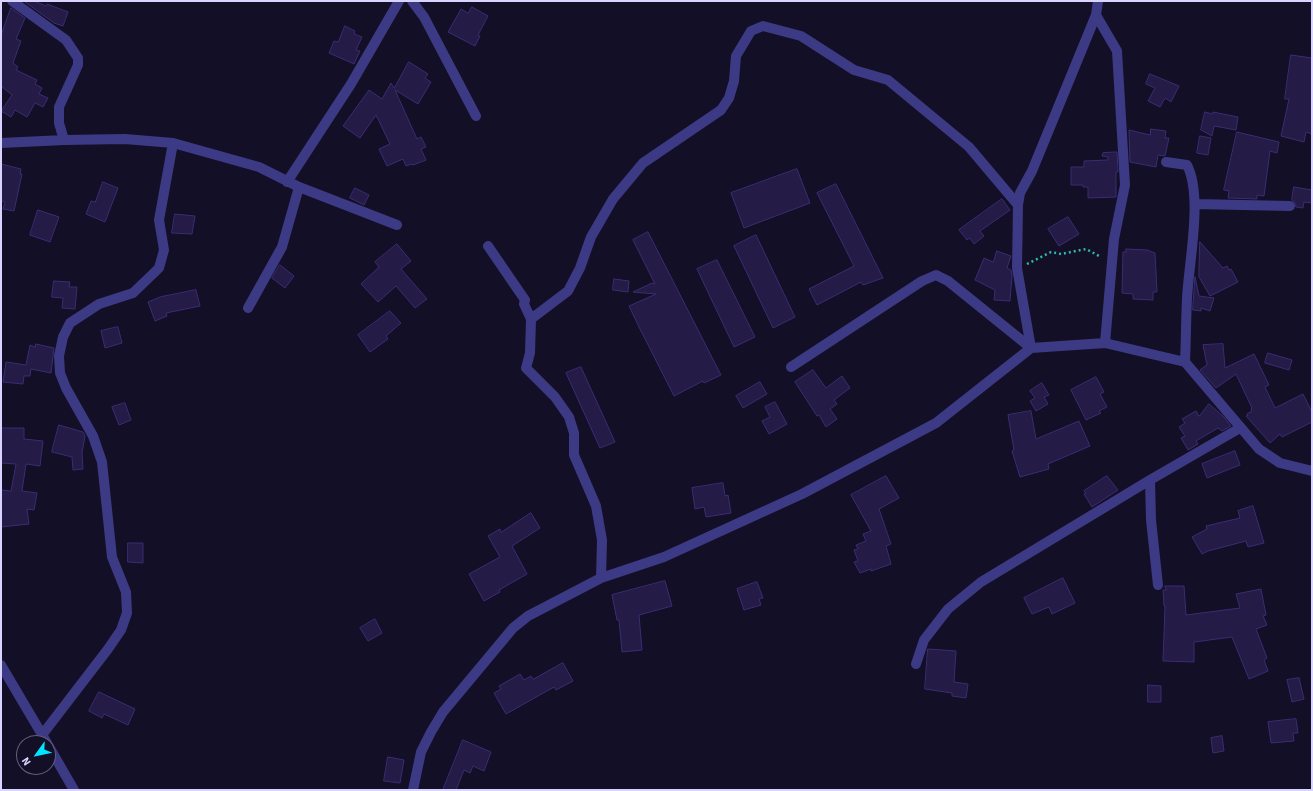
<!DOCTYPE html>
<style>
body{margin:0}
#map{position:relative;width:1313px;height:791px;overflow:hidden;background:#130f26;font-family:"Source Sans 3",sans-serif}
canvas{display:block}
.frame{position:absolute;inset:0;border:2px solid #d9d4ff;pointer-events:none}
.north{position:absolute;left:16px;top:735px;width:40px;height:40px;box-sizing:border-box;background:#130f26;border:1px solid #625e7d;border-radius:50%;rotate:237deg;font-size:11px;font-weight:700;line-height:16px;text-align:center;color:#d9d4ff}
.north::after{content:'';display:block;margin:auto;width:14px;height:18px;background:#00e5ff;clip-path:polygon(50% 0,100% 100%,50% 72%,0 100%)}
</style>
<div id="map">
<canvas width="1313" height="791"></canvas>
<div class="frame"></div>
<div class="north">N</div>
</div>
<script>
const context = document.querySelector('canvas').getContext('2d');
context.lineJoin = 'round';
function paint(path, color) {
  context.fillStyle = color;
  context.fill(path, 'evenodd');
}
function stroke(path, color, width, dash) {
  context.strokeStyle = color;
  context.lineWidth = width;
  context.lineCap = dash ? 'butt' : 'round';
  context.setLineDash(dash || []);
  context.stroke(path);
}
const building = new Path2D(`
 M 25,1 L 34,1 L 46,6 L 47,4 L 68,12 L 63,26 L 54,23 L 25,2 Z
 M 472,7 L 488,16 L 478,35 L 480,36 L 475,46 L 448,32 L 461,9 L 468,13 Z
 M 11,8 L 25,18 L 16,39 L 21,41 L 13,63 L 18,67 L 16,70 L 37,80 L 35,84 L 42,88 L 39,94 L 48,98 L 43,107 L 35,103 L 27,117 L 15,110 L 11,117 L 1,111 L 12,95 L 1,86 L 1,36 Z
 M 345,26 L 355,31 L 354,34 L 362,37 L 356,50 L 360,51 L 354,64 L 329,53 L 334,41 L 338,42 Z
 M 1291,55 L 1312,58 L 1312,134 L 1306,132 L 1304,142 L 1281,136 L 1289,99 L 1285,99 Z
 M 409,62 L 428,74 L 425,78 L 431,82 L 418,104 L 395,90 L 417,139 L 421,137 L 426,147 L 421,149 L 426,160 L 413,165 L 412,164 L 406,166 L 403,159 L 387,166 L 379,149 L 390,144 L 376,115 L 360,138 L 343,126 L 369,90 L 382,99 L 391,83 L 394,88 Z
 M 1150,74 L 1179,86 L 1171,102 L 1165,98 L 1160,107 L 1148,101 L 1155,88 L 1146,84 Z
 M 1205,112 L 1212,114 L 1213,112 L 1238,117 L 1236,130 L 1214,126 L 1212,136 L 1201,130 Z
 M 1151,129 L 1166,131 L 1165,138 L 1169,138 L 1165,156 L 1158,155 L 1156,167 L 1130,162 L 1129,130 L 1150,135 Z
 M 1237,132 L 1279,142 L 1277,153 L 1270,151 L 1264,196 L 1257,195 L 1257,199 L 1228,198 L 1229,191 L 1224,190 Z
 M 1200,136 L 1211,138 L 1208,155 L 1197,153 Z
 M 1115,152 L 1117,152 L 1118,172 L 1116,172 L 1116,197 L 1088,198 L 1088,187 L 1083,187 L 1083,185 L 1071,185 L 1071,167 L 1084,167 L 1084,161 L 1108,160 L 1108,157 L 1102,156 L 1103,153 Z
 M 1,164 L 21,169 L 20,174 L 22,174 L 14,211 L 3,209 L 5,202 L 1,201 Z
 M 797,169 L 810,203 L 744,228 L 731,193 Z
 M 103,182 L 118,188 L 105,222 L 86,214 L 91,201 L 95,202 Z
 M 836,184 L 883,278 L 863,285 L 861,282 L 817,305 L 809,289 L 854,266 L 817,193 Z
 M 1294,187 L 1312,190 L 1312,203 L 1304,202 L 1303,208 L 1296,207 L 1295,203 L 1292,200 Z
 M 355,188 L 369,195 L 364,205 L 350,198 Z
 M 1002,199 L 1010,210 L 980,231 L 984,236 L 974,244 L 970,238 L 967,240 L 959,230 Z
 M 38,210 L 59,217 L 50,242 L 30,235 Z
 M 175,214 L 195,216 L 192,234 L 172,233 Z
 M 1068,217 L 1079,234 L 1059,246 L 1048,229 Z
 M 648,232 L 721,375 L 704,383 L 703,381 L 674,396 L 639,327 L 629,306 L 656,294 L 633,292 L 652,283 L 655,284 L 633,240 Z
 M 756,235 L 795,317 L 773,328 L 734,246 Z
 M 1200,242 L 1223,268 L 1227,266 L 1229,270 L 1231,269 L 1238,282 L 1210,296 L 1199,277 Z
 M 397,244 L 411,261 L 401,269 L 427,299 L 415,308 L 396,286 L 378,302 L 361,284 L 379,267 L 375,262 Z
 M 1126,249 L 1147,250 L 1155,253 L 1157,292 L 1153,292 L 1153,300 L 1133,299 L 1133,294 L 1122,293 L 1123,252 L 1126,252 Z
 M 997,251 L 1011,256 L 1007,268 L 1011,270 L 1012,275 L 1010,301 L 994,300 L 995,290 L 975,280 L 984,258 L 993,262 Z
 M 717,260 L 755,337 L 734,347 L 697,269 Z
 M 280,265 L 294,276 L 285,288 L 272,278 Z
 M 1195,277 L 1199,296 L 1214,298 L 1210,311 L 1201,308 L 1201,311 L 1193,310 Z
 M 614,279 L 629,281 L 628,292 L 613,290 Z
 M 54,281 L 70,282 L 69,287 L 77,287 L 75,309 L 62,308 L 63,298 L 52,297 Z
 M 196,290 L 200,306 L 166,313 L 167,316 L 155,321 L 148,302 L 160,297 Z
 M 390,311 L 401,323 L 386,336 L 388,339 L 370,352 L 358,335 Z
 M 118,327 L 122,343 L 105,348 L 101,331 Z
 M 36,344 L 54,348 L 51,373 L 31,369 L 30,376 L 24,376 L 23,384 L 3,382 L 6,362 L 26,365 L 30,345 L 35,347 Z
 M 1223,344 L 1225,368 L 1254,354 L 1269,385 L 1265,387 L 1275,408 L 1303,394 L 1312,412 L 1312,422 L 1282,437 L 1280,434 L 1270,443 L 1246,416 L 1248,415 L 1247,414 L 1252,411 L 1251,409 L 1252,408 L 1236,374 L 1216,388 L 1200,370 L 1207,365 L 1203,345 Z
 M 1268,353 L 1292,360 L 1289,370 L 1265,363 Z
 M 581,367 L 615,442 L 600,448 L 566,373 Z
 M 813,370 L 826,388 L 842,376 L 850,388 L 834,400 L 837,404 L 830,409 L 837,419 L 826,427 L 819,415 L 817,416 L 795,382 Z
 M 1096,377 L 1104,392 L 1100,394 L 1107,407 L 1099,411 L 1101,413 L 1086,420 L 1071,390 Z
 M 760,382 L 767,394 L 743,408 L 736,396 Z
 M 1042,383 L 1049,395 L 1044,397 L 1048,404 L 1036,411 L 1030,401 L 1035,398 L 1030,391 Z
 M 775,402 L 787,424 L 769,434 L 762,421 L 770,417 L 765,407 Z
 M 125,403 L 131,420 L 119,425 L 112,407 Z
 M 1209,404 L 1224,417 L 1231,426 L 1222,431 L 1218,428 L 1196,441 L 1198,444 L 1188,450 L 1181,438 L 1185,436 L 1179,427 L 1185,423 L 1182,419 L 1196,411 L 1199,416 Z
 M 1031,411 L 1036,439 L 1079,421 L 1090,446 L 1048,464 L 1049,469 L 1020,477 L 1012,451 L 1014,450 L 1008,415 Z
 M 59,425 L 83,432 L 85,436 L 82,453 L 83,469 L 73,470 L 72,457 L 52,452 Z
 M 1,428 L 24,428 L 24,439 L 43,441 L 40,466 L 26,464 L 22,491 L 37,493 L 34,510 L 27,509 L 29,524 L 1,527 L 1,490 L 11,491 L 16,464 L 1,463 Z
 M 1235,451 L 1240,465 L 1207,478 L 1202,464 Z
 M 886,476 L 899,498 L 879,509 L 891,544 L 886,546 L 891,564 L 871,571 L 871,569 L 860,573 L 854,562 L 858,561 L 854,550 L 858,549 L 856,545 L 866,541 L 863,534 L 871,531 L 851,495 Z
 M 1107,476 L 1118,490 L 1092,507 L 1084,494 L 1086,493 L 1084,491 Z
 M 723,483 L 725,496 L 728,495 L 731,513 L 706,517 L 704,507 L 695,509 L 692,488 Z
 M 1253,506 L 1264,543 L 1248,547 L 1246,541 L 1208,551 L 1202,554 L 1192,537 L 1207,529 L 1206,526 L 1240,518 L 1238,511 Z
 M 531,513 L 540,528 L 512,546 L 527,574 L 499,590 L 500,592 L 484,601 L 469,574 L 500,557 L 488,536 L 500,529 L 501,532 Z
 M 128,543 L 143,543 L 143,563 L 128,562 Z
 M 1063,578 L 1075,603 L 1052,614 L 1049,607 L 1032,614 L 1024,598 Z
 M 665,581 L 672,606 L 639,615 L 642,650 L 622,652 L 619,620 L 617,620 L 612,595 Z
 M 757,582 L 763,598 L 759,599 L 761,605 L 744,610 L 737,589 Z
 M 1165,586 L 1184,586 L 1186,615 L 1240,608 L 1236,594 L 1261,589 L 1266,615 L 1263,616 L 1267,625 L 1256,629 L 1267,658 L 1264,660 L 1268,671 L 1249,679 L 1232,637 L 1194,642 L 1194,662 L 1163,661 L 1165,606 L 1164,606 L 1163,590 L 1166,590 Z
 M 375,619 L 382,633 L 368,641 L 360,628 Z
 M 928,649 L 956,651 L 954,682 L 968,684 L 966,698 L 952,696 L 952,693 L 925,689 Z
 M 563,663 L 573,681 L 556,690 L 554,687 L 506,714 L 494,693 L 501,689 L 499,686 L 520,674 L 524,680 L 531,676 L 533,679 Z
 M 1299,678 L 1304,699 L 1292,702 L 1287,680 Z
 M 1148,685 L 1161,686 L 1161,702 L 1148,702 Z
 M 99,692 L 135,709 L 128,725 L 104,714 L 102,718 L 89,711 Z
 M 1296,719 L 1298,733 L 1293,733 L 1294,741 L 1271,743 L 1268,722 Z
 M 1222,736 L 1224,751 L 1213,753 L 1211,738 Z
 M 463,740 L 491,752 L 484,771 L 473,766 L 470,773 L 464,770 L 456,790 L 443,790 Z
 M 388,757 L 404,760 L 400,783 L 384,781 Z`);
paint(building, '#241b47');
stroke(building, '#3b2d73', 1);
stroke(new Path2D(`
 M 1027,264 L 1051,252 L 1061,254 L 1086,249 L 1101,257`), '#2fb8b0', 2.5, [2, 3]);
stroke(new Path2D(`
 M 12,1 L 66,40 L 78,58 L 78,65 L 59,107 L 59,123 L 64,140
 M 412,1 L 424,17 L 476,116
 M 1096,15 L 1117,51 L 1125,185 L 1114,239 L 1105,343
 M 1,143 L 64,140 L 125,139 L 173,143 L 259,167 L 299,187 L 397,225
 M 1166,162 L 1187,165 C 1203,196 1189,261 1187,298 C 1186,319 1186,341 1185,362
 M 287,182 L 351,84 L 399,1
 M 1195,204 L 1290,206
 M 1018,205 L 1020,193 L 1032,171 L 1096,15 L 1098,1
 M 488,246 L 525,300 L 524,304 L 531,319 L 530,353 L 526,368 L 555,397 L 569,417 L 574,433 L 574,455 L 596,506 L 602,540 L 601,578
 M 248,308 L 282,247 L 299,187
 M 531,319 L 568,291 L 580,268 L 591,237 L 613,199 L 643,163 L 721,110 L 729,98 L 734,81 L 736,56 L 751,31 L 763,26 L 801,36 L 854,70 L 888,80 L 969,147 L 1018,205 L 1017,268 L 1031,348
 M 791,367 L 922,281 L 936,275 L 948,281 L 1031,348
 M 1150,480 L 1151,520 L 1158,585
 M 916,664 L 924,640 L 948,609 L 981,582 L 1150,480 L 1240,428
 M 1,665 L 47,743
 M 42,735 L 108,649 L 121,630 L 127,613 L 126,592 L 112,557 L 102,462 L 93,436 L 66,388 L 60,373 L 59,356 L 63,337 L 70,323 L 99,304 L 133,293 L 159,268 L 164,250 L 159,220 L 173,143
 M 48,745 L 74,790
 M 413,790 L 421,752 L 431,732 L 443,712 L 513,628 L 528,616 L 601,578 L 664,557 L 802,494 L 936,423 L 1031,348 L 1105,343 L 1185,362 L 1259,449 L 1280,463 L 1312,471`), '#3d3a85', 10);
</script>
